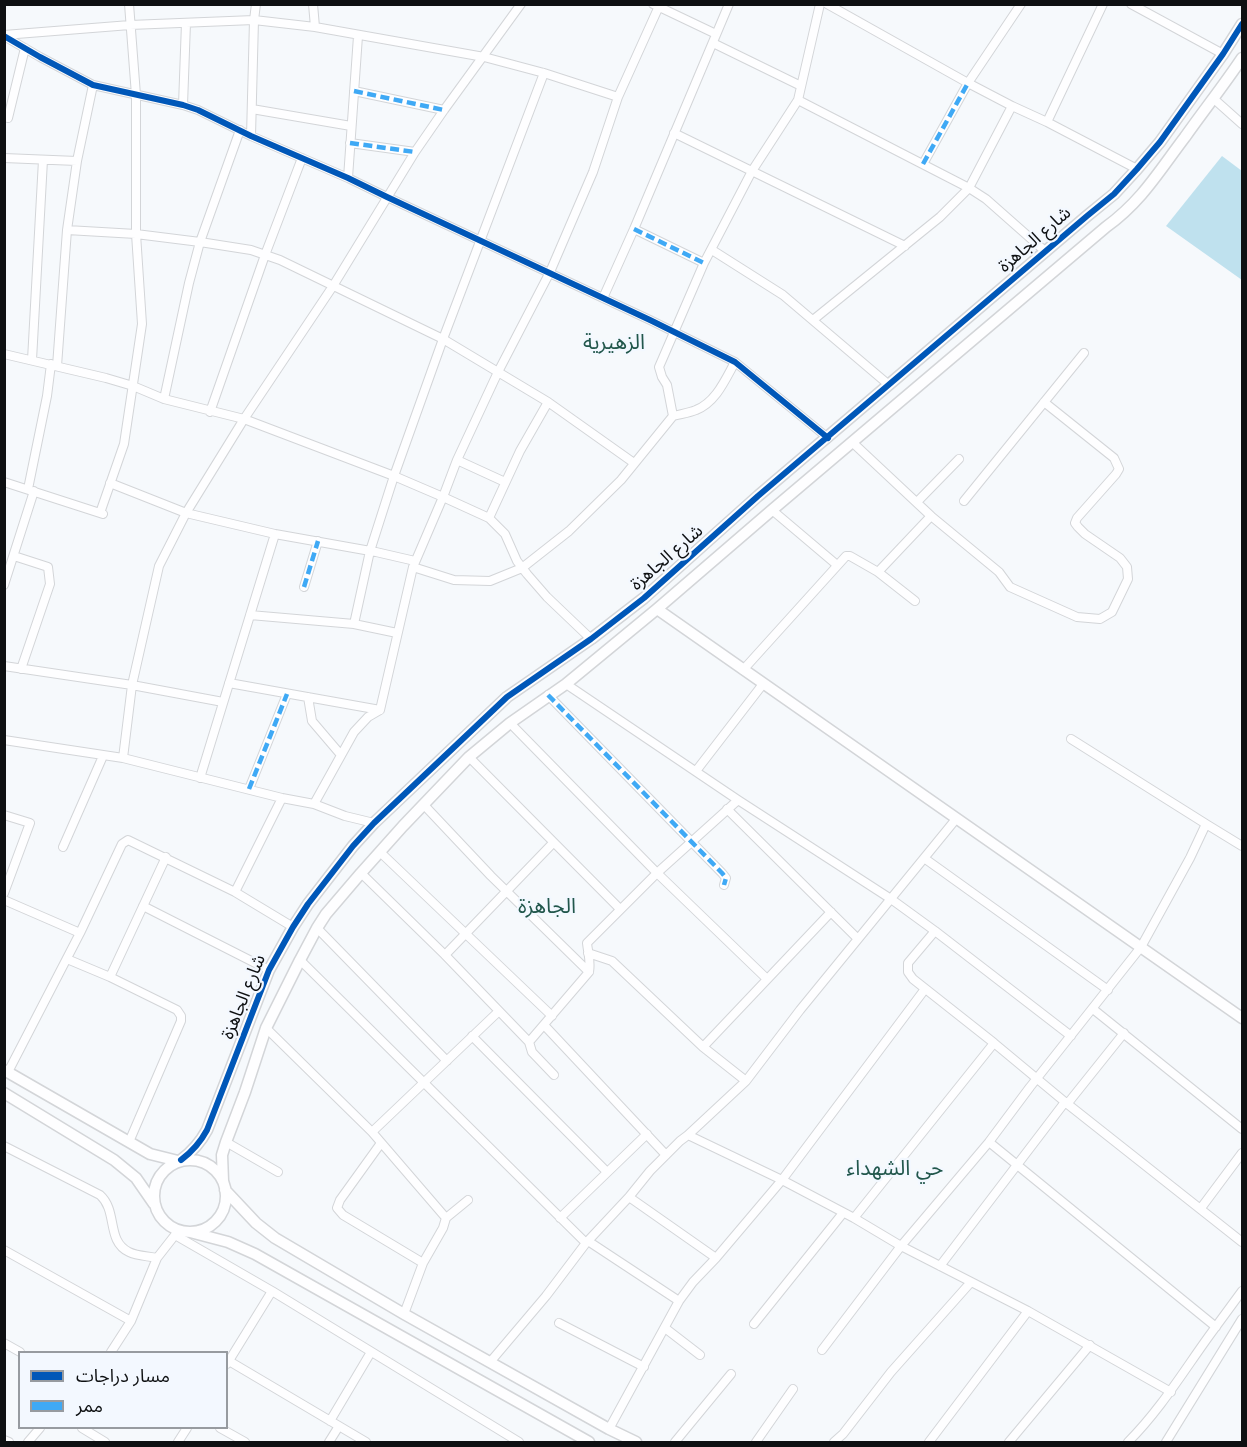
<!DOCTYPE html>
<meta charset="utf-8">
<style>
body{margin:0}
#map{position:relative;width:1247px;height:1447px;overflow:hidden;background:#f6f9fc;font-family:"Space Grotesk","Noto Sans Arabic",sans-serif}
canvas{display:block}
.frame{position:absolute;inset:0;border:6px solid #0e1012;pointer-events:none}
.legend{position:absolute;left:18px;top:1351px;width:210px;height:78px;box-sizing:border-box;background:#f3f8ff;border:2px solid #979ba0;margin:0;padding:8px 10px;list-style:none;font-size:18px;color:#0e1012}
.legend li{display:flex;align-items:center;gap:12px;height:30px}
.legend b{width:30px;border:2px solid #979ba0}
</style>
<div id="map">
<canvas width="1247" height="1447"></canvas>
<div class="frame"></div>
<ul class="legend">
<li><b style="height:8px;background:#0057b8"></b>مسار دراجات</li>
<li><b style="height:8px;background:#3fa9f5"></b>ممر</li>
</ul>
</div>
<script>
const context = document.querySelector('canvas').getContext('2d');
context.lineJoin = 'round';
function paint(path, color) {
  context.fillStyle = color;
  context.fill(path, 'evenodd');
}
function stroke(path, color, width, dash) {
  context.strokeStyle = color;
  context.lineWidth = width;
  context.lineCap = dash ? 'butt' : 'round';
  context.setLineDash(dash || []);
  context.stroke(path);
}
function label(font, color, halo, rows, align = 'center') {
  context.font = font + ' "Space Grotesk","Noto Sans Arabic",sans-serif';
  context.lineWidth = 4.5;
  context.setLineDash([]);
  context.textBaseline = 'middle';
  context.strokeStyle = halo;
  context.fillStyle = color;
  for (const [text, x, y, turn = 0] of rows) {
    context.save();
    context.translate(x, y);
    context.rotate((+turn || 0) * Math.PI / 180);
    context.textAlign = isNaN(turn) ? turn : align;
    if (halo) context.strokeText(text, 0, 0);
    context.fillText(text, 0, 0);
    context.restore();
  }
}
paint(new Path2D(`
 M 1222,156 L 1242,171 L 1242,280 L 1166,226 Z`), '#bfe1ee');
const street = new Path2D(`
 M 313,4 L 315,27
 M 653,4 L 716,34
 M 827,4 L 968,83 L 1012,106 L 1047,122 L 1137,169
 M 1131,4 L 1223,54
 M 4,35 L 130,25 L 254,20 L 315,27 L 484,57 L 544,73 L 618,97
 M 4,36 L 40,57 L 93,85 L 183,105 L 198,110 L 251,136 L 348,178 L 387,197 L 650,320 L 735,362 L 828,438
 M 713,43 L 801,86
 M 354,91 L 444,110
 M 1214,99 L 1242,124
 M 798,100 L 969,188 L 986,199 L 1046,252
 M 183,105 L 186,23
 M 252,109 L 351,126
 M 8,118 L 25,48
 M 1047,122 L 1103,4
 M 674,133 L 905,246
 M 251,136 L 254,20 L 256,4
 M 350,143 L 415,152
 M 4,158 L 77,161
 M 923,164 L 968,83 L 1021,4
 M 348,178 L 358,36
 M 634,229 L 704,263
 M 67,230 L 136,234 L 200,242 L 251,250 L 280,260 L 443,339 L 548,402 L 634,463
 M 712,250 L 783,295 L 889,385
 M 603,298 L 634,229 L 729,4
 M 813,320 L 940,217 L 969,188 L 1012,106
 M 4,354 L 106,378 L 133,386 L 164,399 L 244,419 L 394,476 L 443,497 L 489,518 L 505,534 L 517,561 L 527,574 L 547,597 L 591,639
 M 32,360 L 43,160
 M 57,366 L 67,230 L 77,161 L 93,85
 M 164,399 L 189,283 L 200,242 L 240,130
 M 210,412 L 265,255 L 302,158
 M 673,416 C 680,414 689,413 696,410 C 716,402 725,380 735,362
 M 852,442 L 931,516 L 999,572 L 1010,587 L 1077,617 L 1100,619 L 1112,612 L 1128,579 L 1127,567 L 1120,558 L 1085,534 L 1078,527 L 1075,523 L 1077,518 L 1116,474 L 1119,469 L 1114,458 L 1044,402
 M 457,460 L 505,482
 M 4,482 L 103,514
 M 110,483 L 186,513 L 275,534 L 376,552 L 415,561
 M 28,489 L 47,396 L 51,364
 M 964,501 L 1084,353
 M 917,502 L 959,459
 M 772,510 L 837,565
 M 100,513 L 124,444 L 142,324 L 136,234 L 136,95 L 129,4
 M 489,518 L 520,451 L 548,402
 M 14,556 L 48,567 L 50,584 L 21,669
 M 413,567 L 454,580 L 490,581 L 522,568 L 569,531 L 621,480 L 673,416 L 667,385 L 662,377 L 659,367 L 704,263 L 752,171 L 798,100 L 820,4
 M 878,572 L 931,516
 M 4,585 L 34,491
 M 304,587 L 318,541
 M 250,615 L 354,624 L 397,633
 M 354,624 L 370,551 L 394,476 L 443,339 L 544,73
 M 4,666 L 132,685 L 223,702
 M 743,670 L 846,556 L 850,556 L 878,572 L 915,601
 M 229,683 L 380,710
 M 566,684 L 738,800 L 891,899 L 935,931 L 1071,1036
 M 548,695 L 722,873 L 726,878 L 724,885
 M 308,697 L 312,721 L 341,755
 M 510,723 L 657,873 L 767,979
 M 1071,739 L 1206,824
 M 4,740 L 123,758 L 282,798 L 314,804 L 345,816 L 374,823
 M 469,757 L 620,909
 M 123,758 L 132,685 L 159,566 L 186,513 L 244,419 L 333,286 L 415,152 L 444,110 L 521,4
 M 696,771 L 763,684
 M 200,778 L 275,534
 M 249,789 L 287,694
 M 314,804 L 354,732 L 368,717 L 380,710 L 413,567 L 443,497 L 457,460 L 498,372 L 550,272 L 593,172 L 618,97 L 660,4
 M 424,805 L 491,876 L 589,972
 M 727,809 L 858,939
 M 4,815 L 30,823 L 4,893
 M 63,847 L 103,756
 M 380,852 L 552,1016
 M 924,858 L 1108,990
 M 361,873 L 445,955 L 529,1042 L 532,1052 L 554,1075
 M 235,892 L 282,798
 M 4,900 L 80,933
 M 143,906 L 269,970
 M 317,928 L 447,1061
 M 935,931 L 908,963 L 908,972 L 913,979 L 994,1043 L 1065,1102 L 1242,1242
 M 588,953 L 612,961 L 703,1047 L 746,1081
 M 445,955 L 553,843
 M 67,959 L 110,977 L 177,1010 L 181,1016 L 181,1021 L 129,1142
 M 300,960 L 586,1243
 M 110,977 L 166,857
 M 1093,1009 L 1242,1129
 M 544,1025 L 666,1155
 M 266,1028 L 372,1132 L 446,1218
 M 472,1036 L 607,1172
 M 529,1042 L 589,972 C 591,961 588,953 587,943 L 657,873 L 738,800
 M 703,1047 L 831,912
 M 8,1072 L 80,933 L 122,844 L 128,840 L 235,892 L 293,927
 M 1068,1103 L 1124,1033
 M 372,1132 L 499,1011
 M 688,1135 L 746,1081 L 800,1010 L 956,819
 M 226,1142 L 278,1172
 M 989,1142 L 1216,1327
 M 381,1143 L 340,1200 L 337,1208 L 343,1215 L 423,1263
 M 4,1146 L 100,1195 C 118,1211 106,1241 129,1252 C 137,1256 148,1256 157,1258
 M 629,1197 L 716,1258
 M 1201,1208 L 1242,1153
 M 560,1218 L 647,1134
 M 854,1218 L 994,1043
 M 175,1235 L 272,1291 L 519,1442
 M 588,1241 L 679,1301
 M 4,1250 L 131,1321
 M 940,1266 L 1065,1102
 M 404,1314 L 423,1263 L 443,1228 L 446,1218 L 468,1200
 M 559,1323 L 644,1367
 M 754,1324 L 843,1213
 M 665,1328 L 700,1355
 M 4,1343 L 20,1352
 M 822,1350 L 901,1246 L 989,1142 L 1030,1087 L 1141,947 L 1190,858 L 1206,824 L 1242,846
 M 111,1352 L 131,1321 L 157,1258 L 175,1235 L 177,1230
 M 229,1361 L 366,1442
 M 491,1361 L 546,1296 L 586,1243 L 629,1197 L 650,1171 L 680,1141 L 688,1135 L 782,1180 L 854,1218 L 901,1246 L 1028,1311 L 1171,1392
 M 227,1364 L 272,1291
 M 330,1421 L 371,1352
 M 82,1428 L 105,1442
 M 220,1428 L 245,1442
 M 609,1429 L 679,1301 L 693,1282 L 716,1258 L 782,1180 L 925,989
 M 4,1440 L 9,1442
 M 28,1442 L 40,1428
 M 178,1442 L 187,1428
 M 329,1442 L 339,1426
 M 675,1442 L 731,1374
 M 756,1442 L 793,1389
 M 834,1442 L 843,1434 L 891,1372 L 971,1282
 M 929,1442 L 1028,1311
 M 1009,1442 L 1090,1345
 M 1128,1442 C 1160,1410 1183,1372 1209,1336 C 1220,1321 1231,1306 1242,1291
 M 1166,1442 L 1242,1319`);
const secondary = new Path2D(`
 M 657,609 L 1242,1018
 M 4,1070 L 150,1154 L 178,1161
 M 4,1093 L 114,1160 L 136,1178 L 154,1204
 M154 1196a36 36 0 1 1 72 0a36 36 0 1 1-72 0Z
 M 181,1160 C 193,1151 200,1143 207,1130 L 269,970 L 293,927 L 308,904 L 353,846 L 374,823 L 507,697 L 591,639 L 644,598 L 758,496 L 1087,216 L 1114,194 L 1137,169 L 1160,142 L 1223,54 L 1242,24
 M 223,1181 L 222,1155 L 226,1142 L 245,1092 L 266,1028 L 300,960 L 317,928 L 326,914 L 361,873 L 403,826 L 469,757 L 510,723 L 566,684 L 657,609 L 772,510 L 1106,227 C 1142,201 1159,171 1185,137 C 1204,110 1224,85 1242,58
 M 225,1190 L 256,1223 L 275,1238 L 404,1314 L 609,1429 L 636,1442
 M 190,1232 L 228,1242 L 255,1254 L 589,1442`);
stroke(street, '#d3d5d8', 10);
stroke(secondary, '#d3d5d8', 13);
stroke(street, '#fefeff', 8);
stroke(secondary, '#fefeff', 10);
stroke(new Path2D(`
 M 354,91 L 444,110
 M 350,143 L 415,152
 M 923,164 L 968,83
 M 634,229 L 704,263
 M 304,587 L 318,541
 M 548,695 L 722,873 L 726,878 L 724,885
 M 249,789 L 287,694`), '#3fa9f5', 4.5, [9, 4.5]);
stroke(new Path2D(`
 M 4,36 L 40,57 L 93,85 L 183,105 L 198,110 L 251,136 L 348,178 L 387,197 L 650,320 L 735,362 L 828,438
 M 181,1160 C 193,1151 200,1143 207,1130 L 269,970 L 293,927 L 308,904 L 353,846 L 374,823 L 507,697 L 591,639 L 644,598 L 758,496 L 1087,216 L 1114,194 L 1137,169 L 1160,142 L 1223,54 L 1242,24`), '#0057b8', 6);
label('18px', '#0e1012', '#f3f8ff', [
 ["شارع الجاهزة",1035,240,-41],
 ["شارع الجاهزة",667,558,-41],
 ["شارع الجاهزة",244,997,-68]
]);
label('21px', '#22574c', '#f3f8ff', [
 ["الزهيرية",614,343],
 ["الجاهزة",547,907],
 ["حي الشهداء",895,1169]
]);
</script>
